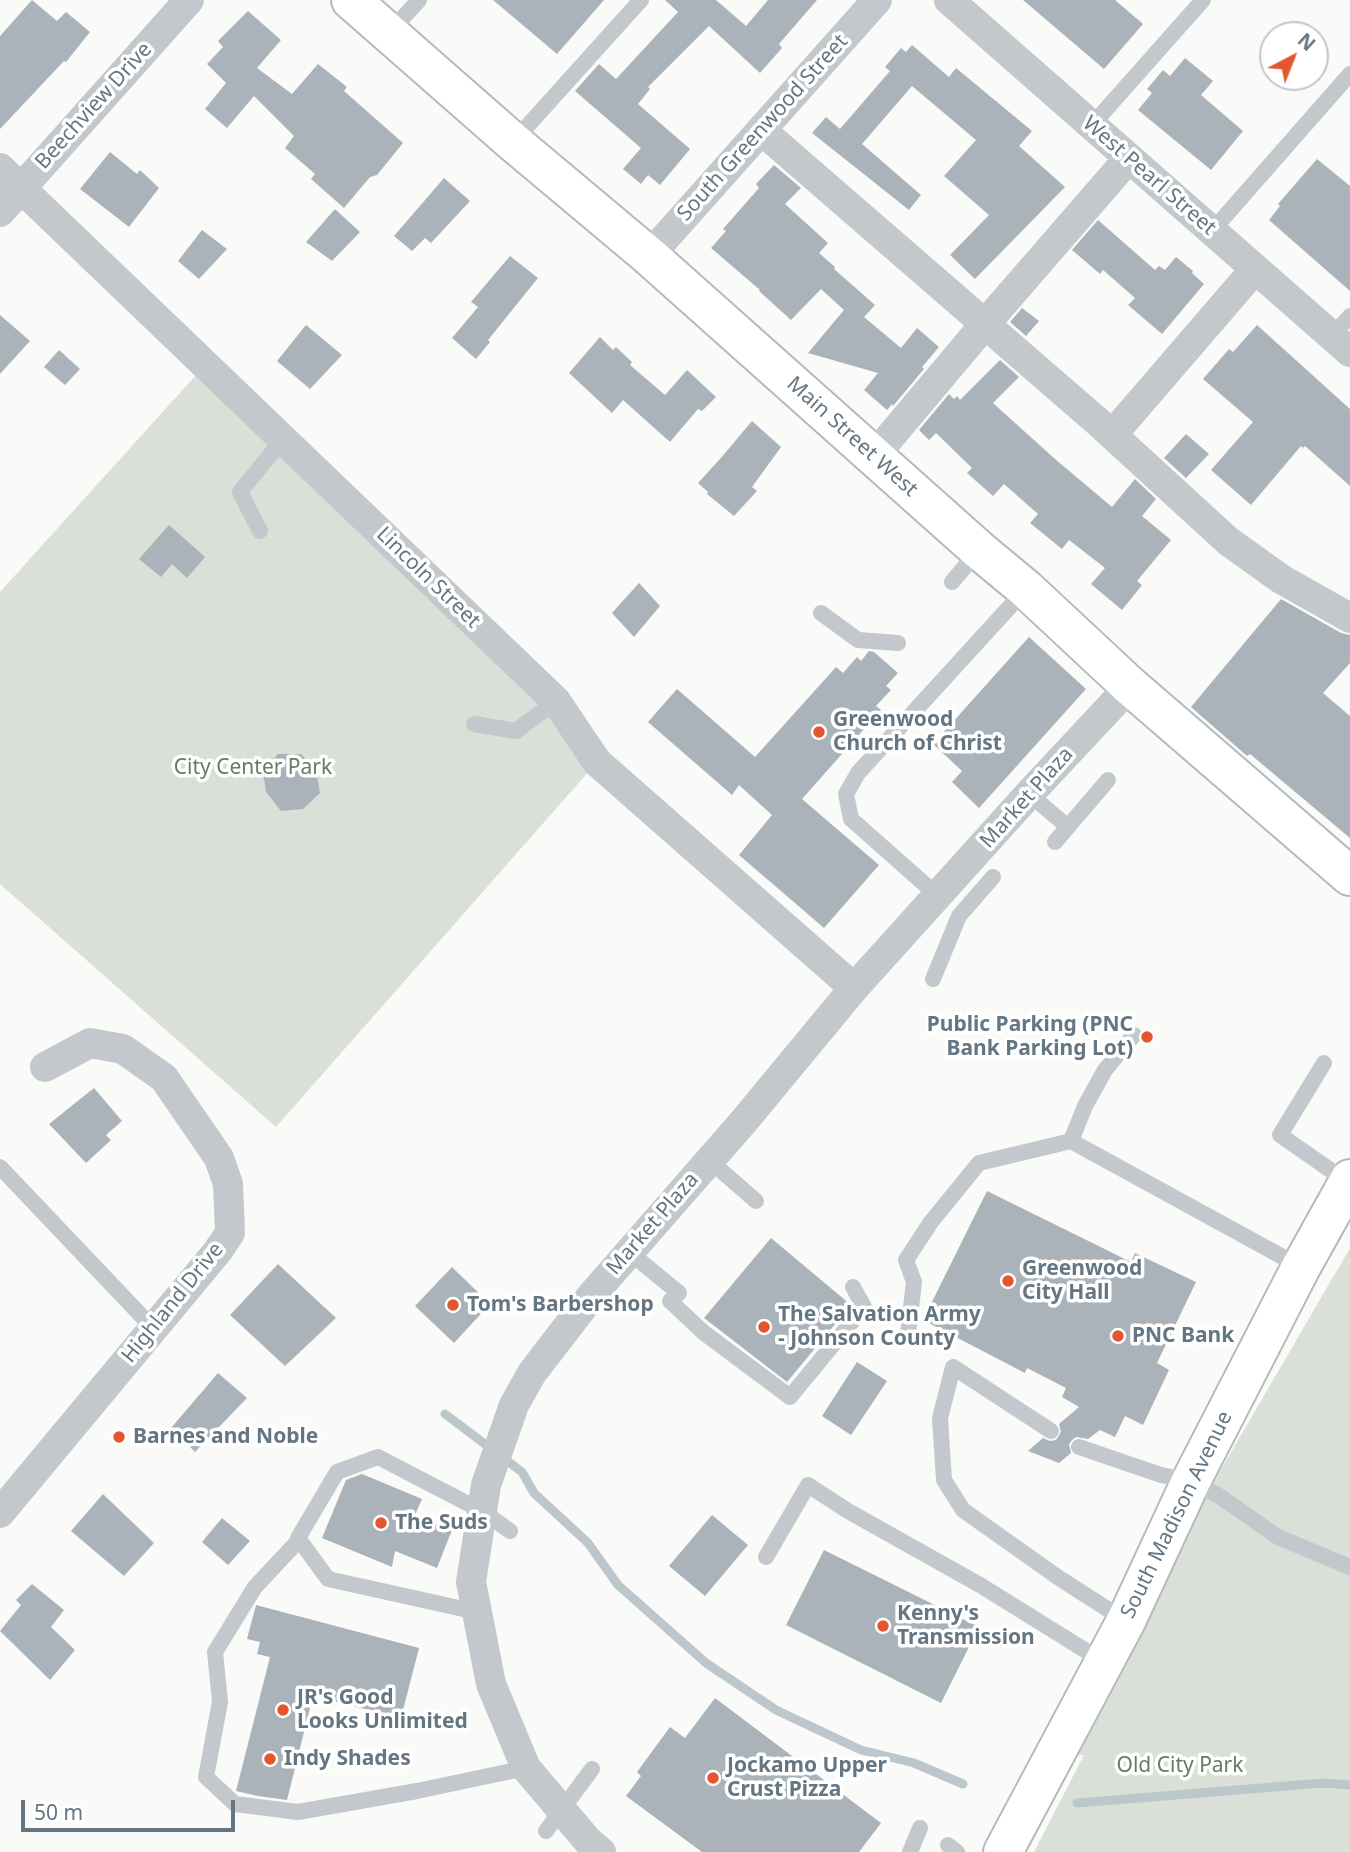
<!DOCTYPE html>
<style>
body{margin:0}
#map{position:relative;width:1350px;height:1852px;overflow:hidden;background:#fafaf8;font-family:"Noto Sans",sans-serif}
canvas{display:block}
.north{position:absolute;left:1259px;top:21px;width:70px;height:70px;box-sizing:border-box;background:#fff;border:2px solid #c1c8cd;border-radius:50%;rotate:42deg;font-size:19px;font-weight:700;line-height:28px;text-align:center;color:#657683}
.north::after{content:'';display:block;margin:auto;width:24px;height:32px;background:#e4572e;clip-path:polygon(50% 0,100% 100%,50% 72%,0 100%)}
.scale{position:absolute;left:21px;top:1800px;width:214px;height:32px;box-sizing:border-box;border:4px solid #657683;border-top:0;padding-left:9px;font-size:21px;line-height:24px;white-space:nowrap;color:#657683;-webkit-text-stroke:5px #fff;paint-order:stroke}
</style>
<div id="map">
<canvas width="1350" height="1852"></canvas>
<div class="north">N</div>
<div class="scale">50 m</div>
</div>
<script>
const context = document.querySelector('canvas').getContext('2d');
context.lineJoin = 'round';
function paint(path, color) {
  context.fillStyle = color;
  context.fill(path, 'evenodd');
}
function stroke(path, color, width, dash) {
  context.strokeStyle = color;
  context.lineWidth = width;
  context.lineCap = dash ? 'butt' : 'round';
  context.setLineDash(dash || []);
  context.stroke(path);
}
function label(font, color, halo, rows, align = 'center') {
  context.font = font + ' "Noto Sans",sans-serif';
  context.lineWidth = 7;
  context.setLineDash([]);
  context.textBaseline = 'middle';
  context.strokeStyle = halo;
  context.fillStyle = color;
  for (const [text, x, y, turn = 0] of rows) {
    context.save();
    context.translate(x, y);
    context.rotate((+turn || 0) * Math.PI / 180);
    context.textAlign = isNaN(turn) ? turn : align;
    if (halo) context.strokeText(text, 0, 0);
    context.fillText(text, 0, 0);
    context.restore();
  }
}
paint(new Path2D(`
 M 206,364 L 597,762 L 276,1127 L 0,884 L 0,592 Z
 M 1350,1248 L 1350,1852 L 1034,1852 L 1084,1755 L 1054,1756 Z`), '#dadfd7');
stroke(new Path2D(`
 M 445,1414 L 522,1472 L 534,1493 L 588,1543 L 618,1585 L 706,1663 L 776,1710 L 861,1750 L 914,1763 L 963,1784
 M 1077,1803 L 1323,1783 L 1350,1785`), '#bbc7cb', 9);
paint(new Path2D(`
 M 32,0 L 57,21 L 66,12 L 90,32 L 66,62 L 64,61 L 0,129 L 0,36 Z
 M 493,0 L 604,0 L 557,54 Z
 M 665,0 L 716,0 L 746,26 L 768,0 L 817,0 L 779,44 L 782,48 L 760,73 L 709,26 L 648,87 L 650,89 L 638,104 L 690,149 L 660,185 L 648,175 L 641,184 L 623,169 L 641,148 L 575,91 L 599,64 L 616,79 L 678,12 Z
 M 1023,0 L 1115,0 L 1143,24 L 1104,69 Z
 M 248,11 L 281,40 L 257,68 L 292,94 L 318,64 L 347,87 L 344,91 L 403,143 L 377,175 L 370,177 L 344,208 L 311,179 L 315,174 L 285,148 L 294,136 L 254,96 L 227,128 L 205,109 L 226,83 L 207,64 L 223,47 L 218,41 Z
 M 912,45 L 949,77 L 956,68 L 1032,131 L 1019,146 L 1065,187 L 975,279 L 950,255 L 989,215 L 944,176 L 976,140 L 912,86 L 862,144 L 921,195 L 909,210 L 812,133 L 826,117 L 840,129 L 890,71 L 885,67 L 901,48 L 906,52 Z
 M 1185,58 L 1213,81 L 1201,95 L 1243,131 L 1211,170 L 1138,110 L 1152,93 L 1147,89 L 1163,70 L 1170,76 Z
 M 110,152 L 137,174 L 140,170 L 159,188 L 129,227 L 80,189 Z
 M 1317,159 L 1350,186 L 1350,291 L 1269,220 L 1280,206 L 1278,204 Z
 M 774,165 L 801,188 L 785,204 L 828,243 L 819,253 L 835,267 L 834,269 L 875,305 L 864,317 L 901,348 L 917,328 L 939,347 L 922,367 L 924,369 L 893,406 L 892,404 L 887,410 L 864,390 L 878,373 L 808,353 L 844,310 L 821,289 L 791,320 L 759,291 L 760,290 L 711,248 L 726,231 L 723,229 L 759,188 L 756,184 Z
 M 444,178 L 470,201 L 431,243 L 425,238 L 412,251 L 394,236 Z
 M 335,209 L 360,232 L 332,261 L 306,242 Z
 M 1098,220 L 1155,270 L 1159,266 L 1165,270 L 1176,257 L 1193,271 L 1192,273 L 1204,284 L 1162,334 L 1128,305 L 1135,298 L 1103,270 L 1100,274 L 1072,250 Z
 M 202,230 L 227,249 L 199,279 L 178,261 Z
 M 510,256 L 538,278 L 488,340 L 490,342 L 476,359 L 452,338 L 478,307 L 471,302 Z
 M 1022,308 L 1039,321 L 1026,336 L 1010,322 Z
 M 0,315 L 30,341 L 0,374 Z
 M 306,325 L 342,355 L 310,389 L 277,361 Z
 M 1257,325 L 1350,409 L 1350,486 L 1305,446 L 1303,448 L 1301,446 L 1251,505 L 1211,470 L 1253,422 L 1203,379 L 1229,349 L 1233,352 Z
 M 600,337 L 613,350 L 616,347 L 632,362 L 630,365 L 665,395 L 687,370 L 716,397 L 702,411 L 698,409 L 670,442 L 623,400 L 612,413 L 569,373 Z
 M 59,350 L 80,369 L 65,385 L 44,367 Z
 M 1000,360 L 1019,377 L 993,403 L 1055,459 L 1112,507 L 1135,479 L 1156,499 L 1142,516 L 1171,540 L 1137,581 L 1142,585 L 1122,610 L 1091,584 L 1105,568 L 1069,540 L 1062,549 L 1030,523 L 1038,514 L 1004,484 L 993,496 L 967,473 L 972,468 L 936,433 L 929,440 L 919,430 L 949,394 L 954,399 L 957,396 L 960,400 Z
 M 752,421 L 781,447 L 752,487 L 757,491 L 734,516 L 707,494 L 708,492 L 698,483 L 720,459 Z
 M 1186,434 L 1209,454 L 1186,478 L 1164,458 Z
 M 169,525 L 205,557 L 187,578 L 172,564 L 161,577 L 139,559 Z
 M 639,583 L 660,606 L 634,637 L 612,613 Z
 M 1281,599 L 1341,633 L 1350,635 L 1350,663 L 1323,693 L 1350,716 L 1350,838 L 1250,754 L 1247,756 L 1191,707 Z
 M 1029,637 L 1086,689 L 979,808 L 952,782 L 962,771 L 933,744 Z
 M 869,651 L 874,652 L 898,673 L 886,686 L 891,690 L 876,706 L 881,710 L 802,799 L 879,865 L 824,928 L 739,855 L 772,815 L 739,785 L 732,795 L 648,722 L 677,689 L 755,757 L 836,667 L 843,673 L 857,657 L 861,661 Z
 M 278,754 L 301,754 L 316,769 L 320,793 L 303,809 L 281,811 L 266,792 L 263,771 Z
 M 94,1088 L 122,1121 L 106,1135 L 111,1140 L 86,1163 L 49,1124 Z
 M 987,1191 L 1131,1262 L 1135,1253 L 1196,1282 L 1157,1363 L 1169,1370 L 1143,1425 L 1125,1416 L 1115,1437 L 1100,1430 L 1088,1439 L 1076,1437 L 1072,1440 L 1069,1444 L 1071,1453 L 1059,1463 L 1028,1451 L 1043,1438 L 1050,1441 L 1056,1440 L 1061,1432 L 1059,1424 L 1079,1407 L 1062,1397 L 1066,1388 L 1027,1368 L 1025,1373 L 923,1320 Z
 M 771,1238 L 851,1305 L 787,1382 L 704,1318 Z
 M 278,1264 L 336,1318 L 285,1366 L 230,1315 Z
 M 452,1267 L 490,1304 L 454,1343 L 415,1306 Z
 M 857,1362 L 887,1381 L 851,1435 L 822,1416 Z
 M 218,1373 L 247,1398 L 195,1452 L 171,1428 Z
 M 362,1474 L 422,1499 L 415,1515 L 452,1530 L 437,1568 L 395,1551 L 392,1567 L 322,1538 L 346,1480 Z
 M 103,1494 L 154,1543 L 124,1576 L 71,1531 Z
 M 712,1515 L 748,1545 L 705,1596 L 669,1566 Z
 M 222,1518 L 250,1541 L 228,1565 L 202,1542 Z
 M 824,1550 L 979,1627 L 941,1703 L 786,1625 Z
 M 32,1584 L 64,1610 L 51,1627 L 75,1650 L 50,1680 L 0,1631 L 21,1605 L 16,1600 Z
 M 256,1605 L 419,1648 L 401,1718 L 313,1696 L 287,1800 L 258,1796 L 236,1791 L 270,1657 L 257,1654 L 260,1642 L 247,1639 Z
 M 715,1698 L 881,1823 L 859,1852 L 702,1852 L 626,1796 L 641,1776 L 637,1772 L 670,1727 L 685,1738 Z`), '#aab3b9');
const secondary = new Path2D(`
 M 351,0 L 513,142 L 649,256 L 979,550 L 1026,589 L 1130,686 L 1350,876
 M 1003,1852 L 1126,1621 L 1191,1481 L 1301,1267 L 1350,1179`);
stroke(secondary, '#b3babf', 42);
stroke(new Path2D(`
 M 389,33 L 419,0
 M 1092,125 L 1203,0
 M 513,142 L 641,0
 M 1212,231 L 1350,74
 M 1332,336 L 1350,316
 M 260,531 L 240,492 L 283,439
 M 952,582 L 979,550
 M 821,613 L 858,640 L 898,643
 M 474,724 L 516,731 L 556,701
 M 1029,794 L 1068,827
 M 1055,842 L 1108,780
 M 938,896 L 851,819 L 846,794 L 858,773 L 1026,589
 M 933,979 L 959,916 L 993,877
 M 1324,1063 L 1280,1135 L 1349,1183
 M 1071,1141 L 1085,1106 L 1105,1070 L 1134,1035
 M 709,1160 L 756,1201
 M 0,1167 L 153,1328
 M 629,1252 L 679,1293 L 670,1301 L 703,1332 L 790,1397 L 864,1307 L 853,1287
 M 908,1334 L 914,1282 L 906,1260 L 931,1222 L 979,1163 L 1071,1141 L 1301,1267
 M 1051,1431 L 953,1367 L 940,1418 L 944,1480 L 963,1510 L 1059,1578 L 1126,1621
 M 1079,1447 L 1161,1475 L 1191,1481 L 1219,1496 L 1278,1537 L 1350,1567
 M 299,1540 L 255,1587 L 215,1652 L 220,1702 L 206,1777 L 235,1804 L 298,1812 L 417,1791 L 526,1768
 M 766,1557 L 808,1485 L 848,1511 L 980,1585 L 1104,1662
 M 477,1612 L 328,1579 L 298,1538 L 337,1472 L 378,1457 L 482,1511 L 510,1531
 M 546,1831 L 592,1769
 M 948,1845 L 957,1852
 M 910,1852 L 920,1828`), '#c3c8cc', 16);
stroke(new Path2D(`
 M 949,0 L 1350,352
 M 761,130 L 1098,422 L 1228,541 L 1281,579 L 1350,618
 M 0,168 L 556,701 L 597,762 L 854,988
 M 0,212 L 189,0
 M 649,256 L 877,0
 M 1112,435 L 1255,269
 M 874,456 L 985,324 L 1129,158
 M 0,1513 L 217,1252 L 230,1233 L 228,1184 L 219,1158 L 164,1078 L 123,1049 L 90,1043 L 45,1067
 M 601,1852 L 588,1841 L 526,1768 L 491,1684 L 477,1612 L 471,1582 L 486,1485 L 514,1405 L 532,1373 L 592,1295 L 744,1121 L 854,988 L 1029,794 L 1130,686`), '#c3c8cc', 30);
stroke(secondary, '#fff', 38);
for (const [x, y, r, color] of [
 [819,732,7,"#e4572e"],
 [1147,1037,7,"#e4572e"],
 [1008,1281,7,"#e4572e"],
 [453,1305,7,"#e4572e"],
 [764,1327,7,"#e4572e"],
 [1118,1336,7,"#e4572e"],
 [119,1437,7,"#e4572e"],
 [381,1523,7,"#e4572e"],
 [883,1626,7,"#e4572e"],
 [283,1710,7,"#e4572e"],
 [270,1759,7,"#e4572e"],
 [713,1778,7,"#e4572e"]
]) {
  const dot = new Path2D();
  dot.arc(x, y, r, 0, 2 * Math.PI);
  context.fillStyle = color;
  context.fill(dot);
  stroke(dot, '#fff', 2.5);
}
label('21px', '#657683', '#fff', [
 ["Beechview Drive",94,106,-48],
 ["South Greenwood Street",763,128,-48],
 ["West Pearl Street",1149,176,41],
 ["Main Street West",852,437,42],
 ["Lincoln Street",428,578,44],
 ["Market Plaza",1027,798,-48],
 ["Market Plaza",653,1224,-49],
 ["Highland Drive",173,1303,-51],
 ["South Madison Avenue",1177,1515,-64]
]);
label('bold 21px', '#657683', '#fff', [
 ["Greenwood",833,720],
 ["Church of Christ",833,744],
 ["Public Parking (PNC",1133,1025,"right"],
 ["Bank Parking Lot)",1133,1049,"right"],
 ["Greenwood",1022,1269],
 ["City Hall",1022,1293],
 ["Tom's Barbershop",467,1305],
 ["The Salvation Army",778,1315],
 ["- Johnson County",778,1339],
 ["PNC Bank",1132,1336],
 ["Barnes and Noble",133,1437],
 ["The Suds",395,1523],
 ["Kenny's",897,1614],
 ["Transmission",897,1638],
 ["JR's Good",297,1698],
 ["Looks Unlimited",297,1722],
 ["Indy Shades",284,1759],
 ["Jockamo Upper",727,1766],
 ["Crust Pizza",727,1790]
], 'left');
label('21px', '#687a64', '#fff', [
 ["City Center Park",253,768],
 ["Old City Park",1180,1766]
]);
</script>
